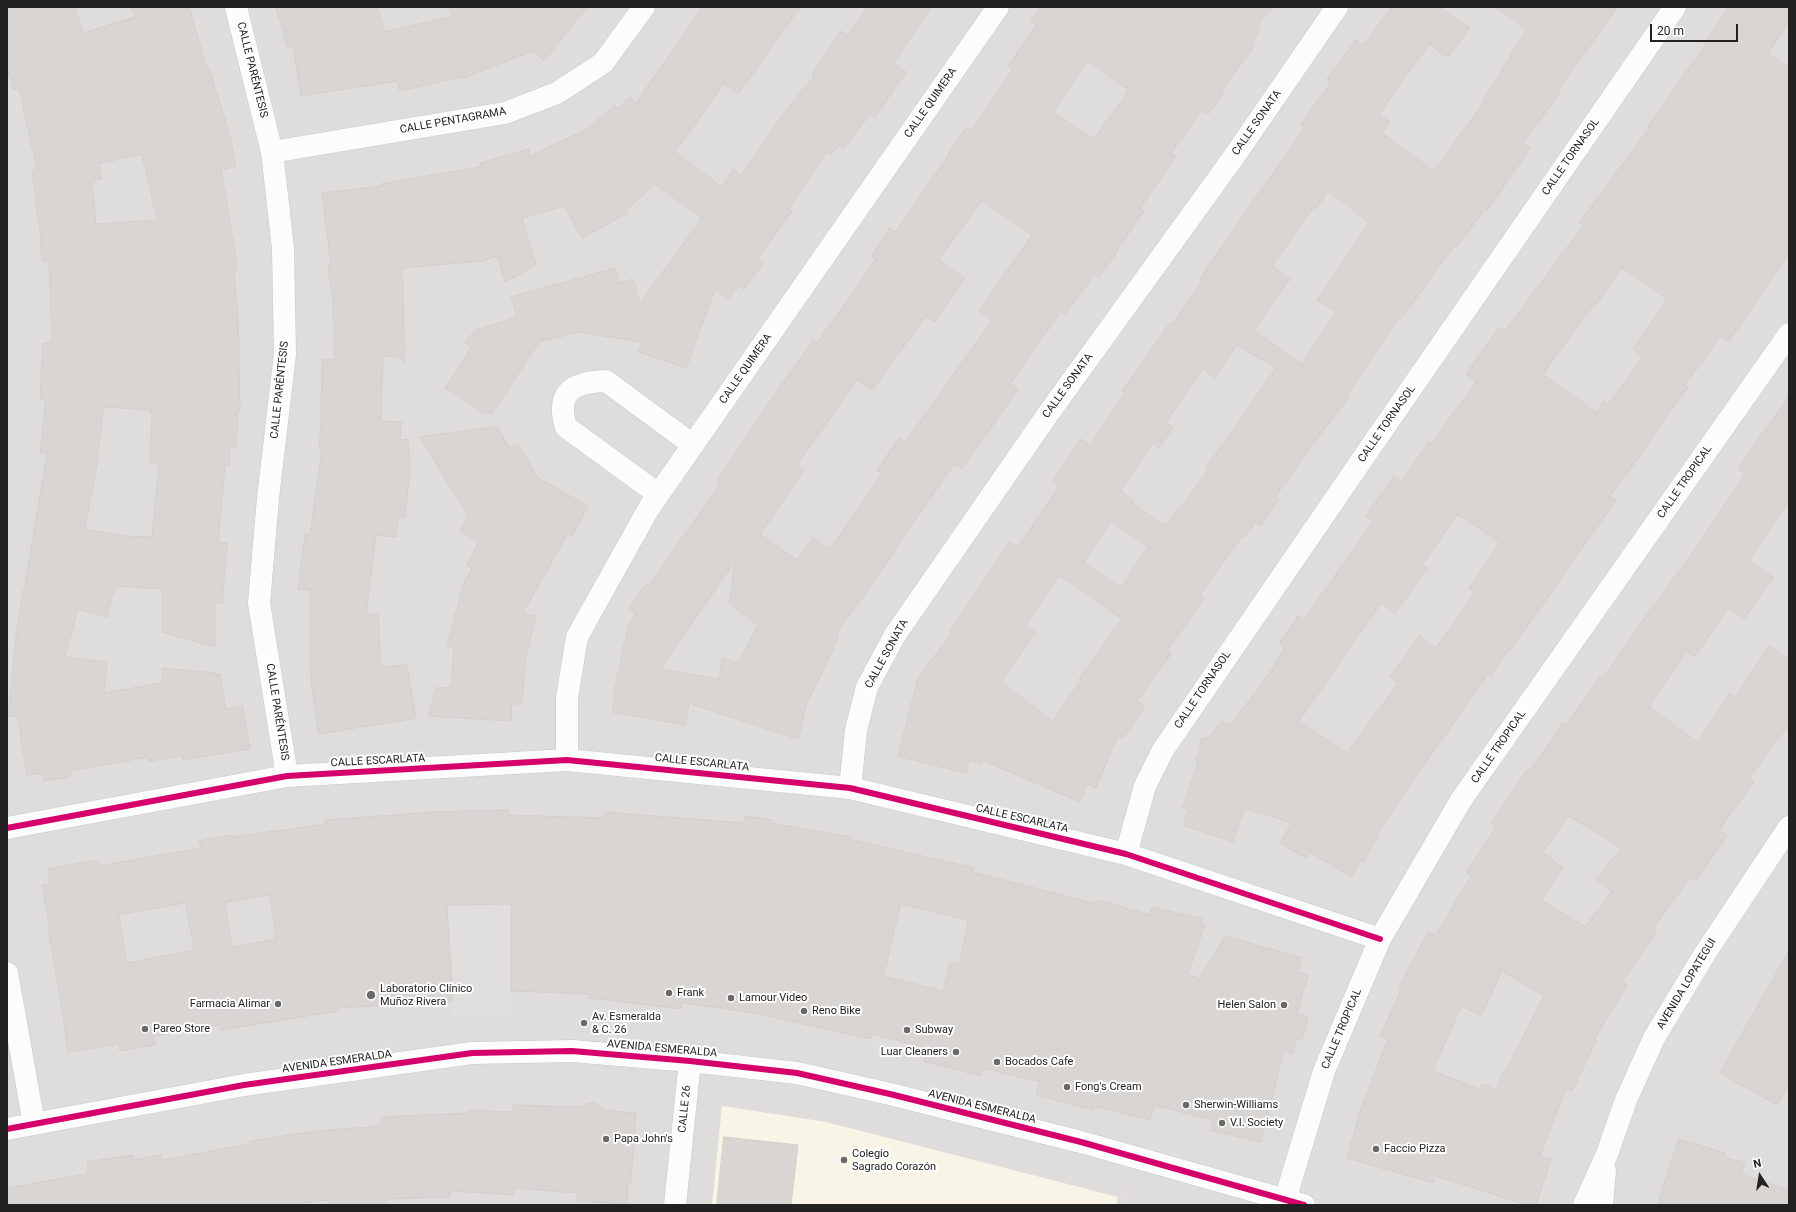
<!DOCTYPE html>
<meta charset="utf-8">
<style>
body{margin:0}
#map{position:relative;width:1796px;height:1212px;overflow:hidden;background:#f0edea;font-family:Roboto,sans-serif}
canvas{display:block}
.frame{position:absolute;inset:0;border:8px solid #222;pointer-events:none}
.north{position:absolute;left:1740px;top:1156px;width:40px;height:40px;-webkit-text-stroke:3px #fff;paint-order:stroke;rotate:348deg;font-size:11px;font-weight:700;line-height:16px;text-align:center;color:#222}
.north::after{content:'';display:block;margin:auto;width:14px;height:18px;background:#222;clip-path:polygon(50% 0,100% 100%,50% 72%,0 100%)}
.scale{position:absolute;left:1650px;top:24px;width:88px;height:18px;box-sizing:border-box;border:2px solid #222;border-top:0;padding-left:5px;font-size:12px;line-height:14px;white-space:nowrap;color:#222;-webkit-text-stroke:3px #fff;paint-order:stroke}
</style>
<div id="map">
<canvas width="1796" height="1212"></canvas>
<div class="frame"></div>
<div class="north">N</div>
<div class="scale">20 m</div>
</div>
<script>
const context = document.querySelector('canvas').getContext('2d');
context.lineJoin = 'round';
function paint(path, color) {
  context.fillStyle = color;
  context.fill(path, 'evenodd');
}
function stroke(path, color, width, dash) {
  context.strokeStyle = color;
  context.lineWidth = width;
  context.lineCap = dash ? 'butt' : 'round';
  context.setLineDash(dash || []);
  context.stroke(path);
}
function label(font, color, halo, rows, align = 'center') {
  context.font = font + ' Roboto,sans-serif';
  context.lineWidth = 4;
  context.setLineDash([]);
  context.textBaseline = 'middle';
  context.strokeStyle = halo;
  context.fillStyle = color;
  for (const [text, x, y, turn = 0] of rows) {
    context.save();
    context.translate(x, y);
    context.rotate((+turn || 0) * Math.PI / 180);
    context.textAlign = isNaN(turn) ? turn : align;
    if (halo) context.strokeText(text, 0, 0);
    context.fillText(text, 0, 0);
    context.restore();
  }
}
paint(new Path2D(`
 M 7,7 L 1789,7 L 1789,1205 L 7,1205 Z`), '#dfdddc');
paint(new Path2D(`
 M 722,1106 L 826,1122 L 1118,1197 L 1116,1205 L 712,1205 Z`), '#f8f5e7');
paint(new Path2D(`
 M 510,906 L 512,1014 L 453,1016 L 447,908 Z`), '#e0dfde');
const building = new Path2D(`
 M 7,7 L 75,7 L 83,33 L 135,17 L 131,7 L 189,7 L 207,69 L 209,68 L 230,136 L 236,166 L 221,170 L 237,266 L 234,276 L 238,313 L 240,410 L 238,410 L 236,447 L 230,446 L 229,465 L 225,465 L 218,542 L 227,543 L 222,603 L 215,603 L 215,647 L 162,632 L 162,589 L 115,586 L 107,617 L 78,609 L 65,657 L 107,662 L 104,693 L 162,683 L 162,668 L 215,673 L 215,675 L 220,674 L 226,709 L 243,706 L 250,749 L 183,760 L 182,756 L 149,761 L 148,757 L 70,771 L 70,777 L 44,781 L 43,773 L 27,775 L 18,717 L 8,716 L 16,637 L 47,453 L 40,453 L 46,400 L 40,399 L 43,343 L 52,343 L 49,261 L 42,261 L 39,219 L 38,220 L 32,170 L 37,170 L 19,88 L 13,89 L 7,66 ZM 142,154 L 157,220 L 96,224 L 92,181 L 102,179 L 99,164 ZM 104,407 L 150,410 L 150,413 L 152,413 L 150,463 L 159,463 L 152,537 L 124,536 L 85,529 L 96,469 Z
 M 276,7 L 377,7 L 385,32 L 452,16 L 449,7 L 587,7 L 544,61 L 532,51 L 461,79 L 460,77 L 400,91 L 397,81 L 301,96 L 293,47 L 288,47 Z
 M 703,7 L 800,7 L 738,94 L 724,84 L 675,152 L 722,187 L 733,169 L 741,175 L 778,121 L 814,76 L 812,75 L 841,31 L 847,36 L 867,7 L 931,7 L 893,63 L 906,72 L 875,117 L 870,114 L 844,148 L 838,145 L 831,155 L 827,152 L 788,209 L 792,211 L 758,259 L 763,263 L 744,289 L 739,285 L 729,299 L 715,289 L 686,368 L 639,352 L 642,342 L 579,332 L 539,342 L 492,413 L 483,413 L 445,388 L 471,348 L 465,343 L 475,330 L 517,317 L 511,297 L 615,268 L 619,283 L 633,279 L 640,303 L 702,218 L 655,184 L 626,210 L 628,213 L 582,238 L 564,206 L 522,218 L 536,265 L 505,282 L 497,256 L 483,261 L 402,268 L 405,362 L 397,356 L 383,357 L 381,421 L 401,422 L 400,440 L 408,439 L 410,471 L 405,517 L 398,516 L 396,537 L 376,535 L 366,614 L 378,615 L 381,667 L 407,665 L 416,718 L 319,734 L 311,682 L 310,590 L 298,589 L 305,534 L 310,535 L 322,448 L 319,448 L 321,424 L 322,359 L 335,359 L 333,302 L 328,265 L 331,264 L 322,193 L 382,186 L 381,184 L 481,167 L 480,163 L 529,149 L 530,156 L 581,132 L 588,128 L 615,105 L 617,109 L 630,97 L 635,104 Z
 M 1041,7 L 1272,7 L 1257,27 L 1260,30 L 1252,42 L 1255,45 L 1221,92 L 1223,94 L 1208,114 L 1202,110 L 1171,153 L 1176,156 L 1140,208 L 1144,211 L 1117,250 L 1118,250 L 1099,277 L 1094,275 L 1065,315 L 1061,312 L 1045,334 L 1010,384 L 1018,389 L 962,469 L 954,464 L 894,551 L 895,552 L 836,634 L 839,636 L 806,706 L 798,739 L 689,703 L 685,725 L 612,712 L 616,694 L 614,693 L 628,626 L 636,614 L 628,609 L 647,583 L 649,585 L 720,484 L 716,481 L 765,409 L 813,340 L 817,343 L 876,259 L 871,256 L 890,228 L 895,232 L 949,155 L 948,154 L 966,128 L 971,131 L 1013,69 L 1008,66 L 1036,25 L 1031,22 ZM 1087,61 L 1129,90 L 1094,139 L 1053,112 ZM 982,201 L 1032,235 L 979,311 L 992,320 L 905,443 L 899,438 L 877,470 L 882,473 L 830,549 L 813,538 L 797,560 L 760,534 L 804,470 L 797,465 L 857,380 L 872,390 L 926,316 L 935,322 L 965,278 L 939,260 ZM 735,561 L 729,604 L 758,625 L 738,664 L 722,658 L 719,679 L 661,669 Z
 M 1392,7 L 1440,7 L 1470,28 L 1449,56 L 1446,54 L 1445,56 L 1429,44 L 1379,114 L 1390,122 L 1382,133 L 1434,171 L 1483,103 L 1482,101 L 1503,71 L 1501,70 L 1511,56 L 1509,55 L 1527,30 L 1495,7 L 1618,7 L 1557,91 L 1560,93 L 1523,143 L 1530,148 L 1487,211 L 1485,209 L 1457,247 L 1455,245 L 1401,319 L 1399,318 L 1347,395 L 1349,396 L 1330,423 L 1329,422 L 1275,497 L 1279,499 L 1261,526 L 1256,522 L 1245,537 L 1243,535 L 1200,595 L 1204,598 L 1167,651 L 1171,654 L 1137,701 L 1145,706 L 1123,738 L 1118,735 L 1096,788 L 1087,784 L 1080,802 L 982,760 L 981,764 L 969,761 L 966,773 L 898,756 L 918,678 L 951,634 L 949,633 L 1010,542 L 1018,547 L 1059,486 L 1052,481 L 1081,439 L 1090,445 L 1125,393 L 1122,391 L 1170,323 L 1172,324 L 1202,281 L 1200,279 L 1210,263 L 1305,127 L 1301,124 L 1331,82 L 1327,79 L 1356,40 L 1363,45 ZM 1328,191 L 1369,222 L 1317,300 L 1336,312 L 1302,364 L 1254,330 L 1290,279 L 1272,266 L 1314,207 L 1316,208 ZM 1237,345 L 1276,368 L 1206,468 L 1208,470 L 1182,507 L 1180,505 L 1166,526 L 1132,503 L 1134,500 L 1120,491 L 1153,443 L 1159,448 L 1173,427 L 1166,422 L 1203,369 L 1215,378 ZM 1111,522 L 1148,547 L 1121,588 L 1084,562 ZM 1059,576 L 1070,582 L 1122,619 L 1079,679 L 1081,680 L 1053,721 L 1001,682 L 1036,632 L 1026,625 Z
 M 1729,7 L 1789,7 L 1789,22 L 1768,54 L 1789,68 L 1789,254 L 1728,342 L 1721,336 L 1685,385 L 1688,387 L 1652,437 L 1653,438 L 1610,496 L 1616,500 L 1511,650 L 1509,649 L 1491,676 L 1488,674 L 1415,778 L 1377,834 L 1379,835 L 1363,862 L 1361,860 L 1351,877 L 1310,852 L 1306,858 L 1280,843 L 1292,823 L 1245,808 L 1233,842 L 1183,825 L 1188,810 L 1182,808 L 1198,762 L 1195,760 L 1200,753 L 1200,739 L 1211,736 L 1222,721 L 1230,726 L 1277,663 L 1275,662 L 1285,647 L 1279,643 L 1298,616 L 1304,620 L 1373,521 L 1366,516 L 1394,476 L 1402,481 L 1429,442 L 1431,444 L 1476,382 L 1466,374 L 1499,327 L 1505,331 L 1583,226 L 1579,223 L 1650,127 L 1648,126 L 1709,40 L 1707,39 ZM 1622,268 L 1667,299 L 1633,349 L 1643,357 L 1608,405 L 1604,401 L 1596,412 L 1543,374 L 1594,304 L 1597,303 ZM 1458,514 L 1500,543 L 1469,588 L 1475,592 L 1436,648 L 1419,636 L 1390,677 L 1398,683 L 1347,753 L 1299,721 L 1381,603 L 1395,613 L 1428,568 L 1423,564 Z
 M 1789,396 L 1789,500 L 1749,560 L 1774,577 L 1744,619 L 1729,608 L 1694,657 L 1687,651 L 1649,707 L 1698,742 L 1730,693 L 1735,697 L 1769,645 L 1789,660 L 1789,724 L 1749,778 L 1754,782 L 1719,830 L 1727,836 L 1696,881 L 1690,877 L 1653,929 L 1657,932 L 1622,982 L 1627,985 L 1594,1040 L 1596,1041 L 1572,1091 L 1566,1088 L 1540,1156 L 1551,1159 L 1536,1205 L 1527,1205 L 1436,1176 L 1433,1183 L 1347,1158 L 1361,1108 L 1388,1039 L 1380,1036 L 1402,988 L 1399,987 L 1428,932 L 1436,935 L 1471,876 L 1466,872 L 1496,827 L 1491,822 L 1527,770 L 1529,772 L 1563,723 L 1566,725 L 1600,676 L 1603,678 L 1637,628 L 1686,562 L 1745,474 L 1738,469 ZM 1569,816 L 1621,848 L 1596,880 L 1612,891 L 1585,927 L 1542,900 L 1563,868 L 1543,852 ZM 1502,971 L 1544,996 L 1505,1072 L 1503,1072 L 1496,1090 L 1482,1084 L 1480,1089 L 1433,1071 L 1461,1006 L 1481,1016 Z
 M 497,427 L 510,448 L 518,444 L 538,478 L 588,506 L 572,536 L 568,533 L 523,613 L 536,616 L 525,661 L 522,704 L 512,704 L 511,721 L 429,716 L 436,688 L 451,687 L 454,648 L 447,646 L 464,582 L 472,569 L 467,565 L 479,542 L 460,531 L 468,516 L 420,437 Z
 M 508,810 L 508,815 L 605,818 L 605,812 L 744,823 L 745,816 L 772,820 L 772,823 L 850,837 L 849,839 L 974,868 L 973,872 L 1097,904 L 1098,900 L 1150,915 L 1152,907 L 1202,919 L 1201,923 L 1205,924 L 1188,974 L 1199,979 L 1225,936 L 1302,958 L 1298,972 L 1308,975 L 1297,1014 L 1308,1017 L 1302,1040 L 1297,1038 L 1293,1053 L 1284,1050 L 1261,1142 L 1210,1130 L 1212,1120 L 1154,1105 L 1150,1120 L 1094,1106 L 1093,1110 L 1036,1095 L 1040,1082 L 983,1068 L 981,1076 L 924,1061 L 927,1048 L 871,1034 L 870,1039 L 755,1013 L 682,1003 L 681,1009 L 590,998 L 590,994 L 511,991 L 511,904 L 447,905 L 453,1001 L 338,1008 L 338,1011 L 221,1030 L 220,1025 L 154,1036 L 155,1045 L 120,1051 L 119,1044 L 68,1052 L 63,1018 L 64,1018 L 48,930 L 50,930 L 42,885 L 50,884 L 48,869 L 98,860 L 99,866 L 201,848 L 199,841 L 232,835 L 232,837 L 326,824 L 325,820 L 434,812 ZM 270,895 L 276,939 L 232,947 L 225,903 ZM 186,903 L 194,950 L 127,963 L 119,915 ZM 901,904 L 968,920 L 960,964 L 950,962 L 943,991 L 884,976 Z
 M 1789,951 L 1789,1084 L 1777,1105 L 1720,1073 Z
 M 588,1103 L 594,1103 L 606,1110 L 636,1113 L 631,1183 L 628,1182 L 627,1204 L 577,1201 L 577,1193 L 514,1188 L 514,1195 L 450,1191 L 450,1197 L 386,1199 L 386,1205 L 329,1205 L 329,1200 L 285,1205 L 7,1205 L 7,1188 L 87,1174 L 86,1172 L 88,1171 L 87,1162 L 133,1155 L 134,1160 L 161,1155 L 162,1160 L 250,1144 L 250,1141 L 317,1131 L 381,1126 L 381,1117 L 468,1113 L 468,1110 L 513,1112 L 513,1105 L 580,1107 Z
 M 724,1137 L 798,1145 L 791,1205 L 717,1205 Z
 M 1679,1139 L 1725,1153 L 1724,1157 L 1745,1163 L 1741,1174 L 1789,1190 L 1789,1205 L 1658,1205 Z`);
paint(building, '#d9d5d3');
stroke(building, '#d3cfcc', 1);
const minor = new Path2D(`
 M 236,7 L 272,152 L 283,248 L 285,354 L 268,498 L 259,603 L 287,776
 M 272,152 L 505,113 L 557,93 L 603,63 L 644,7
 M 658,494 L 566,427 C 555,391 574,382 606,381 L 693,445
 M 567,760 L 567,698 L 577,637 L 649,508 L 998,7
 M 850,788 L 856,730 L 867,687 L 895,635 L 1048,414 L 1233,158 L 1337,7
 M 7,828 L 287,776 L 567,760 L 850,788 L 1126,854 L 1380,939
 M 1126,854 L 1145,786 L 1163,750 C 1332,501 1504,255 1675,7
 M 7,973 L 34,1124
 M 1285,1200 L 1324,1071 L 1380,939 L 1461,800 L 1789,334
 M 675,1205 L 690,1061`);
const tertiary = new Path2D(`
 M 7,1129 L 244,1085 L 472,1053 L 572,1051 L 690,1061 L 797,1073 L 890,1094 L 1081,1142 L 1304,1205
 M 1584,1205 L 1607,1154 L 1626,1100 L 1654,1038 L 1704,955 L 1789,827
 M 1602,1205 L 1605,1170`);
stroke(minor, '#c9c8c6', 23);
stroke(tertiary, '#c9c8c6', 23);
stroke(new Path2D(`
 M 1125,1205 L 1131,1182`), '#eddbdb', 2.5, [2, 2]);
stroke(minor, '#fdfcfc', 22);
stroke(tertiary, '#fdfcfc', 22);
stroke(new Path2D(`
 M 7,828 L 287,776 L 567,760 L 850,788 L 1126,854 L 1380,939
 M 7,1129 L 244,1085 L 472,1053 L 572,1051 L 690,1061 L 797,1073 L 890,1094 L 1081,1142 L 1304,1205`), '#d6006c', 6);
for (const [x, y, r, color] of [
 [669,993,4,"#6a6968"],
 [371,995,5,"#6a6968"],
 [731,998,4,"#6a6968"],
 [278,1004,4,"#6a6968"],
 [1284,1005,4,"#6a6968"],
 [804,1011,4,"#6a6968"],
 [584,1023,4,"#6a6968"],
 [145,1029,4,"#6a6968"],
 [907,1030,4,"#6a6968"],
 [956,1052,4,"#6a6968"],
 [997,1062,4,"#6a6968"],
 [1067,1087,4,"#6a6968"],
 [1186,1105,4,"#6a6968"],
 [1222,1123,4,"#6a6968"],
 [606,1139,4,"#6a6968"],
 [1376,1149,4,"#6a6968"],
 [844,1160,4,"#6a6968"]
]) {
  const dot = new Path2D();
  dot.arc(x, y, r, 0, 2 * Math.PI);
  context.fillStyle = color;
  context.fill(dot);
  stroke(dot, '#fff', 1.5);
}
label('11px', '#222', '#fff', [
 ["CALLE PARÉNTESIS",252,70,76],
 ["CALLE QUIMERA",931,103,-55],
 ["CALLE PENTAGRAMA",453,121,-10],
 ["CALLE SONATA",1257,123,-55],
 ["CALLE TORNASOL",1571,157,-55],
 ["CALLE QUIMERA",746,369,-55],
 ["CALLE SONATA",1068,386,-54],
 ["CALLE PARÉNTESIS",280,390,-84],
 ["CALLE TORNASOL",1387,424,-55],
 ["CALLE TROPICAL",1685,482,-55],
 ["CALLE SONATA",887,654,-61],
 ["CALLE TORNASOL",1203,690,-56],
 ["CALLE PARÉNTESIS",277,712,81],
 ["CALLE TROPICAL",1499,747,-55],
 ["CALLE ESCARLATA",378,761,-3],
 ["CALLE ESCARLATA",702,763,6],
 ["CALLE ESCARLATA",1022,819,13],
 ["AVENIDA LOPATEGUI",1687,984,-59],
 ["CALLE TROPICAL",1342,1029,-67],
 ["AVENIDA ESMERALDA",662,1049,5],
 ["AVENIDA ESMERALDA",337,1062,-8],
 ["AVENIDA ESMERALDA",982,1107,14],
 ["CALLE 26",685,1109,-84]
]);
label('11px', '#222', '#fff', [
 ["Laboratorio Clínico",380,989],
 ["Muñoz Rivera",380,1002],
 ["Frank",677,993],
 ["Lamour Video",739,998],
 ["Farmacia Alimar",270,1004,"right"],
 ["Helen Salon",1276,1005,"right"],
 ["Reno Bike",812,1011],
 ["Av. Esmeralda",592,1017],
 ["& C. 26",592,1030],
 ["Pareo Store",153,1029],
 ["Subway",915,1030],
 ["Luar Cleaners",948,1052,"right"],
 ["Bocados Cafe",1005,1062],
 ["Fong's Cream",1075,1087],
 ["Sherwin-Williams",1194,1105],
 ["V.I. Society",1230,1123],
 ["Papa John's",614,1139],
 ["Faccio Pizza",1384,1149],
 ["Colegio",852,1154],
 ["Sagrado Corazón",852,1167]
], 'left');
</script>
